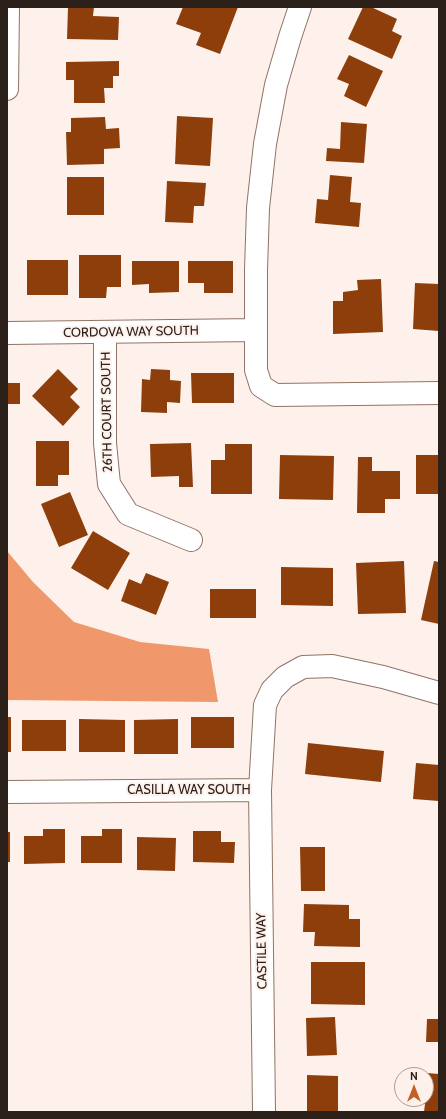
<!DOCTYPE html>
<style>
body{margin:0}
#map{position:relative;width:446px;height:1119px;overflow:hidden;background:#fef1eb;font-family:Cabin,sans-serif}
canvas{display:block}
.frame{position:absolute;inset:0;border:8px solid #2b201a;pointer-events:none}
.north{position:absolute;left:394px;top:1067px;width:40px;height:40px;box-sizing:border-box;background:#fef1eb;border:1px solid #aa9d97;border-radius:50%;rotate:0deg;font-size:11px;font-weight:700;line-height:16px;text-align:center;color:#2b201a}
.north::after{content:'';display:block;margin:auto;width:14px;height:18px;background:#c36027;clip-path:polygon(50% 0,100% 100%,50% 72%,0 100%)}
</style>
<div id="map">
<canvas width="446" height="1119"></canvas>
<div class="frame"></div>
<div class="north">N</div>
</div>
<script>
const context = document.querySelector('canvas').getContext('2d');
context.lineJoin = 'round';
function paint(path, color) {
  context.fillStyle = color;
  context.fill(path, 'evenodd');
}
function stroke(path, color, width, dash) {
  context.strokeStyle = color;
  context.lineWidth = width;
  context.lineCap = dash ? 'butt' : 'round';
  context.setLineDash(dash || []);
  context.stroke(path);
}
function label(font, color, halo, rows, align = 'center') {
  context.font = font + ' Cabin,sans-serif';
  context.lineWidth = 4;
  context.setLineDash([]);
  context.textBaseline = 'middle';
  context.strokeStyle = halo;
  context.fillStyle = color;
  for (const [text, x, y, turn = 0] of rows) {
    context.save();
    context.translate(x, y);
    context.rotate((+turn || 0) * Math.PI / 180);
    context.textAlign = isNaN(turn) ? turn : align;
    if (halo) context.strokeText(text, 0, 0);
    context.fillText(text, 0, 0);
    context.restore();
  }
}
paint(new Path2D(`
 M 7,551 L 33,582 L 74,622 L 140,642 L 209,649 L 218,702 L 7,700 Z`), '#f0986b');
paint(new Path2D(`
 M 68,7 L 94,7 L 93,16 L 119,17 L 118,40 L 67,39 Z
 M 183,7 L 238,7 L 220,54 L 196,45 L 201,33 L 176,24 Z
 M 363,7 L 371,7 L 397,19 L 392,31 L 402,36 L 392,59 L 348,39 Z
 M 349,55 L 383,71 L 366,107 L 344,96 L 349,84 L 337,79 Z
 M 119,61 L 119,76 L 113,76 L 113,88 L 104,88 L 105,103 L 74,103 L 74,80 L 66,80 L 66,62 Z
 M 177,116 L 213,118 L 210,166 L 175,164 Z
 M 105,117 L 106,129 L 119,128 L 120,148 L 104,149 L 104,164 L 67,165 L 66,132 L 71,132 L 71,118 Z
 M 341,122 L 367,124 L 364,163 L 326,161 L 327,148 L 340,149 Z
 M 330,175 L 352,177 L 350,202 L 361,203 L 359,227 L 315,223 L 317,199 L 328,200 Z
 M 67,177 L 104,177 L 104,215 L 67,215 Z
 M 167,181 L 206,183 L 204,206 L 194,206 L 193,223 L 165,222 Z
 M 79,255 L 121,255 L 121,287 L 107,287 L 106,298 L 79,298 Z
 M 27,260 L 68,260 L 68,295 L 27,295 Z
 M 132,261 L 179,261 L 179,292 L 149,293 L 149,284 L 132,285 Z
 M 188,261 L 233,261 L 233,293 L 204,293 L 204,283 L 188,283 Z
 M 381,279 L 383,332 L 333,334 L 333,301 L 343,301 L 343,292 L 358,290 L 357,280 Z
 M 415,283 L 439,284 L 439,331 L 413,329 Z
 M 58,369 L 78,389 L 70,397 L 80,407 L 63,426 L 32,396 Z
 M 151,369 L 170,370 L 170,380 L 181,381 L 180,403 L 167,402 L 167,413 L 141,412 L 142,379 L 150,380 Z
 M 191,373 L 234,373 L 234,403 L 192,403 Z
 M 7,383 L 20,383 L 20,404 L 7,404 Z
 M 36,441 L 69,441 L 69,475 L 58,475 L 58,486 L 36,486 Z
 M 191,443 L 193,487 L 179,487 L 179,476 L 151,477 L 150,444 Z
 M 225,444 L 252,444 L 252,494 L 211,494 L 211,460 L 225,460 Z
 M 280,455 L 334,456 L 333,500 L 279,499 Z
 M 416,455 L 439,455 L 439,494 L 416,494 Z
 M 358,457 L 372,457 L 372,471 L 400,471 L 400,499 L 385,499 L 385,513 L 357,513 Z
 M 70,492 L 88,535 L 59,547 L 41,504 Z
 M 93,531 L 130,553 L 108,590 L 71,568 Z
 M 404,561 L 406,613 L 358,614 L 356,563 Z
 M 434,561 L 439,562 L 439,624 L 421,620 Z
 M 281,567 L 333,568 L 333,606 L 281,605 Z
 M 146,573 L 169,582 L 156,615 L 121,601 L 129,579 L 141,584 Z
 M 210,589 L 256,589 L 256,618 L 210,618 Z
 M 7,717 L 11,717 L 11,752 L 7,752 Z
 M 191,717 L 234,717 L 234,748 L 191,748 Z
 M 79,719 L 125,720 L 125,752 L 79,752 Z
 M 178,719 L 178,754 L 134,754 L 134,720 Z
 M 22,720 L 66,720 L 66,751 L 22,751 Z
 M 308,743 L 384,751 L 381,782 L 305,774 Z
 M 416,763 L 439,765 L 439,801 L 413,799 Z
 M 43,829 L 65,829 L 65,863 L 24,864 L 24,836 L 43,836 Z
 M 102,829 L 122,829 L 122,863 L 81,863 L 81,836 L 102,836 Z
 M 193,831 L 221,831 L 221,842 L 235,842 L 234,863 L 193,862 Z
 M 7,832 L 10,832 L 10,862 L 7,862 Z
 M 137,837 L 176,838 L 175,871 L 137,870 Z
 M 300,847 L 325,847 L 325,891 L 301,891 Z
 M 304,904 L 349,905 L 349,919 L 360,919 L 360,947 L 314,946 L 315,932 L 303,932 Z
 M 311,962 L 365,962 L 365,1005 L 311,1004 Z
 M 335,1017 L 337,1055 L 307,1056 L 306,1018 Z
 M 427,1019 L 439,1019 L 439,1042 L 426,1042 Z
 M 427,1073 L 439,1074 L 439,1112 L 424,1112 L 425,1104 L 416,1103 L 416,1099 L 426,1099 Z
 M 307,1075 L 338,1076 L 338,1112 L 307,1112 Z`), '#8e3e0b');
const minor = new Path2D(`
 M 300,7 L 290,37 L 276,85 L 265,144 L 258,208 L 256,270 L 256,370 L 261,386 L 275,395 L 439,393
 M 7,89 L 8,7
 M 105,332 L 105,443 L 109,484 L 128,514 L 191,540
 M 7,333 L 256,330
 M 7,792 L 260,790
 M 264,1112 L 260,790 L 265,705 L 272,690 L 285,677 L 303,667 L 332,666 L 383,677 L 439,693`);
stroke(minor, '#907366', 24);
stroke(minor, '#fff', 22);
label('13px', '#2b201a', '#fef1eb', [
 ["CORDOVA WAY SOUTH",131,332,-1],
 ["26TH COURT SOUTH",107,412,-91],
 ["CASILLA WAY SOUTH",189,790],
 ["CASTILE WAY",262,951,-91]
]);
</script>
